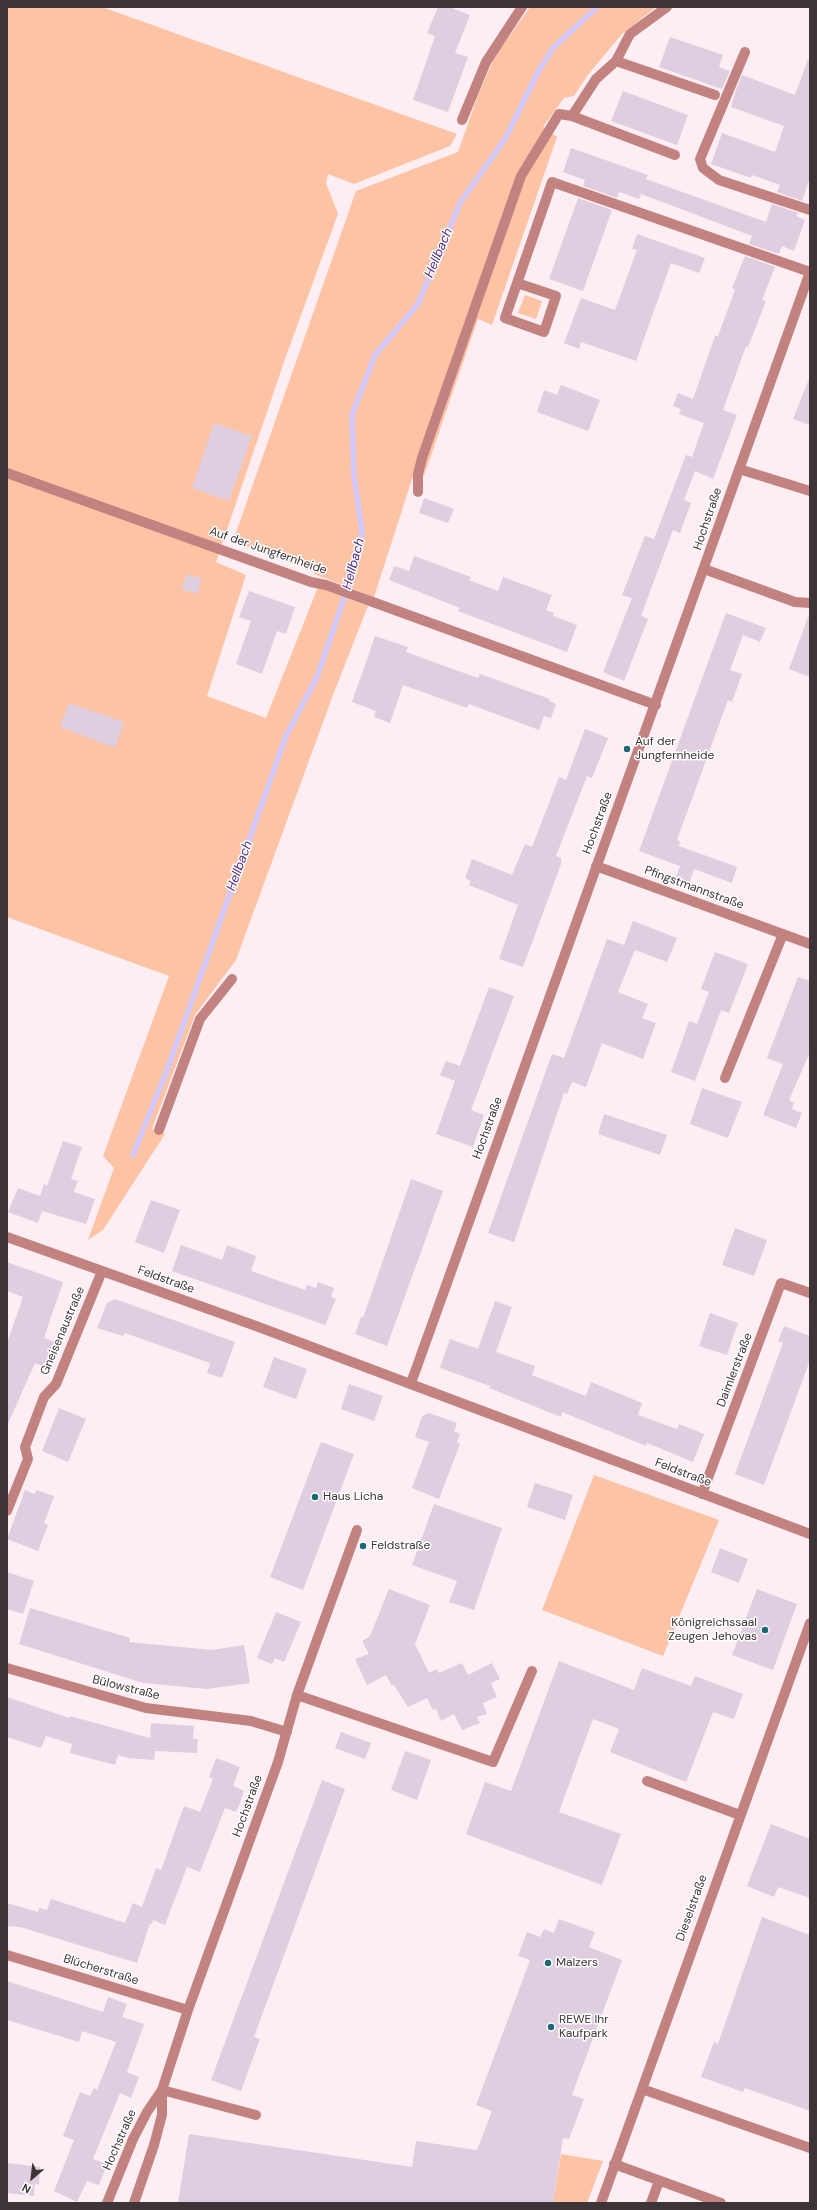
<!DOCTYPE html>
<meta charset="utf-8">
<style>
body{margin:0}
#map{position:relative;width:817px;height:2210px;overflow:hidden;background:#fdeef3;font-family:"DM Sans",sans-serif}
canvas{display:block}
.frame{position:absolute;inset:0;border:8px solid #3d3437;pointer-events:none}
.north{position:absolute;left:12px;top:2158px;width:40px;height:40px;-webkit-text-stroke:3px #fff;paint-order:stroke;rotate:208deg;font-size:11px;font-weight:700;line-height:16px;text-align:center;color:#3d3437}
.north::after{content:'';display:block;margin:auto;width:14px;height:18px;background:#3d3437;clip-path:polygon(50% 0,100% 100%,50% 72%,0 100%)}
</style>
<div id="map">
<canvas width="817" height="2210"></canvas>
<div class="frame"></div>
<div class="north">N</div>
</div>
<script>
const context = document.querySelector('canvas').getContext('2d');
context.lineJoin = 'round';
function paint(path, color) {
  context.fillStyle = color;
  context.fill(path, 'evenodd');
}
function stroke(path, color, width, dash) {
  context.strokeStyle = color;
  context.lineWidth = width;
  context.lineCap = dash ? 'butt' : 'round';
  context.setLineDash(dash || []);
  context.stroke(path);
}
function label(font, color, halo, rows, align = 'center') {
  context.font = font + ' "DM Sans",sans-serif';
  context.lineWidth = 3;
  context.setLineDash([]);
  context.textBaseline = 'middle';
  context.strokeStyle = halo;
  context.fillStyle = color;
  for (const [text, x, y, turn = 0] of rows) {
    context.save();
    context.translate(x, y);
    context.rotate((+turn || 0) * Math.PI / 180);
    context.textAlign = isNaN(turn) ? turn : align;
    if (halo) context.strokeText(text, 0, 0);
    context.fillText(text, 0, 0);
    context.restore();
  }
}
paint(new Path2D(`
 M 9,7 L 102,7 L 457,134 L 450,146 L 354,184 L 328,174 L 326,183 L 338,214 L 285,359 L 216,562 L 246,575 L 207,696 L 266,718 L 318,587 L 368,606 L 333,695 L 236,960 L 195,1015 L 152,1129 L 165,1134 L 103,1230 L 88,1240 L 114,1168 L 103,1156 L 169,976 L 7,917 L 7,12 Z
 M 530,7 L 656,7 L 622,34 L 587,76 L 574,96 L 564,98 L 543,127 L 557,137 L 492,325 L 478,319 L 424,476 L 414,473 L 374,597 L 314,574 L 314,572 L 233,541 L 356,191 L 458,152 L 477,98 L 494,58 Z
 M 525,295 L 542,301 L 536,319 L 518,313 Z
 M 594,1475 L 719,1520 L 663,1656 L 542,1610 Z
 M 561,2154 L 603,2161 L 587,2203 L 553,2203 Z`), '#fcc3a4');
stroke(new Path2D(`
 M 133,1155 L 169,1065 L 286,736 L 317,677 L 348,587 L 362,532 L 354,476 L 352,415 L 375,355 L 418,304 L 460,203 L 505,139 L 538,72 L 553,48 L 597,7`), '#d3c8fa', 5.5);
paint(new Path2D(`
 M 438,7 L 449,7 L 470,15 L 455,53 L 468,57 L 448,112 L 413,100 L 435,36 L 427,33 Z
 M 670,37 L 723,55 L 719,67 L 730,71 L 722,89 L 659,67 Z
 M 808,59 L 810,59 L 810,178 L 802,201 L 777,192 L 780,185 L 752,175 L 751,178 L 711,164 L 722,133 L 775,152 L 784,126 L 731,107 L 735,93 L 742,75 L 795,95 Z
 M 623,91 L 688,115 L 677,145 L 611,121 Z
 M 571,148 L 648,175 L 646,179 L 766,222 L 772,204 L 798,213 L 796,216 L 805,220 L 794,251 L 782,246 L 779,254 L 749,244 L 752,236 L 641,194 L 639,199 L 619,192 L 617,198 L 583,186 L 585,180 L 563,172 Z
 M 578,198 L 612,210 L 583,291 L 549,279 Z
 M 637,234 L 705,258 L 699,273 L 671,263 L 636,361 L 581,342 L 579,349 L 564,343 L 581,298 L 615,310 L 637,250 L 632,249 Z
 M 745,256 L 775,267 L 762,300 L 766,301 L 748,347 L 746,346 L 723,410 L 737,415 L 713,479 L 695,471 L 684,500 L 691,503 L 680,533 L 673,530 L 641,616 L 648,619 L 624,681 L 603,672 L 632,598 L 622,595 L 645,536 L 654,539 L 686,455 L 692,457 L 704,423 L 679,414 L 681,409 L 673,406 L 678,393 L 693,399 L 715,336 L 718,336 L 735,290 L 732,288 Z
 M 809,379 L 810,379 L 810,425 L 793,419 Z
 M 561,385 L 600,400 L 588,431 L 537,412 L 544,390 L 557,395 Z
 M 214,423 L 252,436 L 229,501 L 192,488 Z
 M 424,498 L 454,509 L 448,523 L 419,513 Z
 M 414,556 L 471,577 L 469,580 L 498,591 L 503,577 L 552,595 L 546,610 L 554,613 L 553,616 L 577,625 L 567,652 L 458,611 L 460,608 L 389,580 L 394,566 L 409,571 Z
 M 187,574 L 202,579 L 197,594 L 181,589 Z
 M 249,591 L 295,607 L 286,634 L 277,631 L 262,674 L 236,664 L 251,621 L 239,617 Z
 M 726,613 L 766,628 L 760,642 L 743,635 L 730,670 L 742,674 L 732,702 L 728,700 L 677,840 L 680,841 L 679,846 L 737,867 L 732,883 L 694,869 L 689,884 L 675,879 L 680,866 L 639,851 Z
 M 808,617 L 810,617 L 810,677 L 789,669 Z
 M 375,636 L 408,647 L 406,652 L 436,663 L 478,678 L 480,674 L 550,699 L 549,701 L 556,704 L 551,718 L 544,716 L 539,730 L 469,704 L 467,708 L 403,685 L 390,723 L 374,717 L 376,711 L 352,702 Z
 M 69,703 L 124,722 L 115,748 L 60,727 Z
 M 585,729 L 608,738 L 592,778 L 587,776 L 556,856 L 561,858 L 561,864 L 523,967 L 499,959 L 518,905 L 469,885 L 471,881 L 465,878 L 472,859 L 512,875 L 525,844 L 532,847 L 559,777 L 566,780 Z
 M 633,921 L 677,938 L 667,962 L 635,950 L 618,992 L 648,1004 L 642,1018 L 656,1023 L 643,1059 L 602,1043 L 586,1087 L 572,1082 L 567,1094 L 564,1093 L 514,1242 L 488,1233 L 552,1054 L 564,1058 L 607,939 L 624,945 Z
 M 715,952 L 748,964 L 729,1013 L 721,1010 L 695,1081 L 671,1072 L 689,1021 L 697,1024 L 709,992 L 701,989 Z
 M 798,977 L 810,981 L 810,1052 L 789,1100 L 794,1103 L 792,1109 L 802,1113 L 796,1128 L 763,1115 L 783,1064 L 767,1058 Z
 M 489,987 L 514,996 L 471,1110 L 484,1115 L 473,1147 L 436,1134 L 455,1081 L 440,1075 L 446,1061 L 460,1066 Z
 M 702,1088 L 742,1102 L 728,1138 L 690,1124 Z
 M 604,1114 L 667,1135 L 660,1155 L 598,1134 Z
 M 63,1141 L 82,1147 L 71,1179 L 78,1181 L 74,1192 L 95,1199 L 86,1224 L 42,1211 L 38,1223 L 8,1212 L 18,1188 L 40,1196 L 44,1184 L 47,1186 Z
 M 411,1179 L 443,1191 L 387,1346 L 355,1334 L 361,1317 L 363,1318 Z
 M 151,1200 L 180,1210 L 164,1253 L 135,1242 Z
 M 735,1228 L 767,1240 L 754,1276 L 722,1265 Z
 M 181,1245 L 222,1260 L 227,1245 L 256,1256 L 251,1271 L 305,1290 L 307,1285 L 316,1288 L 318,1282 L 334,1288 L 331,1297 L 336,1299 L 325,1325 L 172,1271 Z
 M 7,1262 L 63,1282 L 44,1338 L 55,1342 L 44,1367 L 35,1363 L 7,1426 L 7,1343 L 23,1297 L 7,1291 Z
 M 115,1299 L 235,1342 L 222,1378 L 207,1373 L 210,1363 L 125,1333 L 123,1336 L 97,1328 L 107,1303 Z
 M 495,1301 L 512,1307 L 496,1352 L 535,1366 L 532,1375 L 586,1396 L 591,1382 L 642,1403 L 638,1415 L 677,1429 L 679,1424 L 704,1434 L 693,1462 L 647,1443 L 646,1446 L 562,1412 L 561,1417 L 489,1388 L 490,1386 L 440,1368 L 450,1339 L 478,1349 Z
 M 710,1313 L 738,1323 L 727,1355 L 699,1346 Z
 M 784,1326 L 810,1336 L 810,1360 L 764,1485 L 735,1474 L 783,1343 L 778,1341 Z
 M 274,1357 L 307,1369 L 296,1399 L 263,1387 Z
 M 349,1384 L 383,1396 L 374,1421 L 341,1409 Z
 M 59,1408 L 86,1419 L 68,1462 L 42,1451 Z
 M 429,1413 L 457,1423 L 454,1431 L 460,1434 L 457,1442 L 460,1444 L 439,1499 L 412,1488 L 429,1442 L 415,1437 L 422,1416 Z
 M 321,1442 L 354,1454 L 303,1590 L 270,1577 Z
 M 535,1483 L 573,1495 L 565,1520 L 527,1507 Z
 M 25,1490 L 35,1494 L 36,1490 L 54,1496 L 44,1523 L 48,1525 L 38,1551 L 7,1539 Z
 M 434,1504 L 502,1528 L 474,1610 L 449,1602 L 457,1581 L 412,1565 Z
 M 720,1548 L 748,1559 L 739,1583 L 711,1572 Z
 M 7,1572 L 34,1581 L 23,1614 L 7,1609 Z
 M 389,1589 L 430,1605 L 415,1644 L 429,1673 L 437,1669 L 439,1673 L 462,1663 L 468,1675 L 492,1663 L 500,1679 L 491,1683 L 497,1697 L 483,1703 L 487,1714 L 477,1717 L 480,1723 L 462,1730 L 454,1714 L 441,1721 L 436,1709 L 433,1710 L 427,1698 L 408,1707 L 394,1685 L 392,1686 L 386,1675 L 367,1685 L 355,1659 L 369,1654 L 362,1641 L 370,1636 Z
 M 757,1589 L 797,1604 L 773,1670 L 732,1655 Z
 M 30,1608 L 130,1638 L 129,1642 L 212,1650 L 244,1645 L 250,1683 L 207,1689 L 143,1683 L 19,1644 Z
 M 276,1612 L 301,1622 L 284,1662 L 275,1658 L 272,1664 L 257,1658 Z
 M 559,1661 L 634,1690 L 642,1668 L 691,1686 L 695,1676 L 743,1694 L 734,1719 L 713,1712 L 686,1782 L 610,1752 L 619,1729 L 593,1719 L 559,1812 L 621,1834 L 602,1885 L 466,1834 L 485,1782 L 511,1791 Z
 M 7,1697 L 69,1718 L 70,1716 L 150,1738 L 151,1723 L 194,1726 L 193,1739 L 198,1739 L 197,1753 L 155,1751 L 154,1760 L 128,1758 L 118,1755 L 115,1765 L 70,1753 L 72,1744 L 46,1736 L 41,1748 L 7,1737 Z
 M 341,1732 L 371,1743 L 365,1759 L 335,1748 Z
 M 405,1751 L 431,1760 L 417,1800 L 391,1790 Z
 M 216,1758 L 240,1767 L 233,1786 L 244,1791 L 240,1803 L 236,1812 L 225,1808 L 200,1872 L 187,1867 L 165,1925 L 153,1920 L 152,1924 L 150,1923 L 137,1963 L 20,1927 L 7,1926 L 7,1903 L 38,1912 L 39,1908 L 47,1910 L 51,1899 L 125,1923 L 133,1903 L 142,1907 L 156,1868 L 161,1870 L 184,1806 L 200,1812 L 213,1779 L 209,1777 Z
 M 322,1780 L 345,1789 L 254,2037 L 260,2039 L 241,2091 L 211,2080 Z
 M 771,1824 L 810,1839 L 810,1898 L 778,1887 L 774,1897 L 747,1886 Z
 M 762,1917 L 810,1935 L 810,2111 L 745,2088 L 743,2092 L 701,2077 L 714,2042 L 718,2044 Z
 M 559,1919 L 595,1932 L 589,1947 L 622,1960 L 572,2095 L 584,2099 L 569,2139 L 563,2138 L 553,2203 L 178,2203 L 189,2134 L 412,2167 L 416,2141 L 477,2150 L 492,2111 L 476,2105 L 530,1960 L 518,1956 L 527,1932 L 540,1937 L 544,1929 L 554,1933 Z
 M 7,1981 L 103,2012 L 108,1997 L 127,2004 L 122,2017 L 144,2024 L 127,2072 L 139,2077 L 131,2098 L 120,2093 L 93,2159 L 107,2164 L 99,2185 L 87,2181 L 77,2202 L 54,2191 L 74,2140 L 63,2136 L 80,2092 L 90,2096 L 94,2088 L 97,2090 L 116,2042 L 82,2031 L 79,2042 L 7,2020 Z
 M 7,2163 L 40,2167 L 39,2185 L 35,2183 L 34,2196 L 7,2193 Z`), '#decedf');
stroke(new Path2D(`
 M 667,7 L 630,34 L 616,61 L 596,79 L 572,116 L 675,155
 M 745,52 L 700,159 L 703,168 L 719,180 L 810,210
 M 616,61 L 715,95
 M 462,120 L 486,62 L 522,7
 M 517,283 L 556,296 L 544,332 L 505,318 L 552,182 L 810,272
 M 739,469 L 810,491
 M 7,473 L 311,582 L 326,585 L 656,705
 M 418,492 L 418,474 L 422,458 L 521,176 L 559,114 L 572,116
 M 704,569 L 795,602 L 810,603
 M 596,866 L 810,944
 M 725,1078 L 783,934
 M 159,1130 L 200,1019 L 232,979
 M 7,1237 L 256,1326 L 810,1534
 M 411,1383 L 810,272
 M 702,1494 L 781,1283 L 810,1293
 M 7,1511 L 28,1459 L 25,1447 L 44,1397 L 56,1384 L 102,1271
 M 7,1668 L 146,1708 L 251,1721 L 287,1732
 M 297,1695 L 493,1762 L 532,1671
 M 647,1781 L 740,1815
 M 7,1955 L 188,2010
 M 642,2089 L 810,2148
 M 162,2090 L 256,2115
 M 614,2164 L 721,2203
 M 107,2203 L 133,2139 L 147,2112 L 162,2090 L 188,2010 L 278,1762 L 297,1695 L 357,1530
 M 134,2203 L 154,2145 L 162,2115 L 162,2090
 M 601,2203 L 810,1623
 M 651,2203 L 659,2181`), '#c28280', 10);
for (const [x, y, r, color] of [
 [627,749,4,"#1e6873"],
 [315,1497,4,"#1e6873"],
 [363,1546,4,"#1e6873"],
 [765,1630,4,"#1e6873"],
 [548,1963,4,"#1e6873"],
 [551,2027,4,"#1e6873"]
]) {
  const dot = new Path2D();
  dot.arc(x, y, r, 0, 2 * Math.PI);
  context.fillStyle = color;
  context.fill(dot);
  stroke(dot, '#fff', 1.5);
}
label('12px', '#3d3437', '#fff', [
 ["Hochstraße",708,519,-71],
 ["Auf der Jungfernheide",268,551,19],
 ["Hochstraße",598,823,-70],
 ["Pfingstmannstraße",694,888,20],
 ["Hochstraße",488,1128,-70],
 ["Feldstraße",166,1280,20],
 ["Gneisenaustraße",63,1331,-67],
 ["Daimlerstraße",735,1370,-69],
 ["Feldstraße",683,1473,21],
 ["Bülowstraße",126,1688,14],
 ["Hochstraße",248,1806,-70],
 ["Dieselstraße",692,1908,-70],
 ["Blücherstraße",101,1970,17],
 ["Hochstraße",120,2140,-66]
]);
label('12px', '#3d3437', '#fff', [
 ["Auf der",635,742],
 ["Jungfernheide",635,756],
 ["Haus Licha",323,1497],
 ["Feldstraße",371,1546],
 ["Königreichssaal",757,1623,"right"],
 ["Zeugen Jehovas",757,1637,"right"],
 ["Malzers",556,1963],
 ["REWE Ihr",559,2020],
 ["Kaufpark",559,2034]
], 'left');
label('italic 13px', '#4d2b89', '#fff', [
 ["Hellbach",439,253,-67],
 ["Hellbach",354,564,-75],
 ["Hellbach",240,866,-70]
]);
</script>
